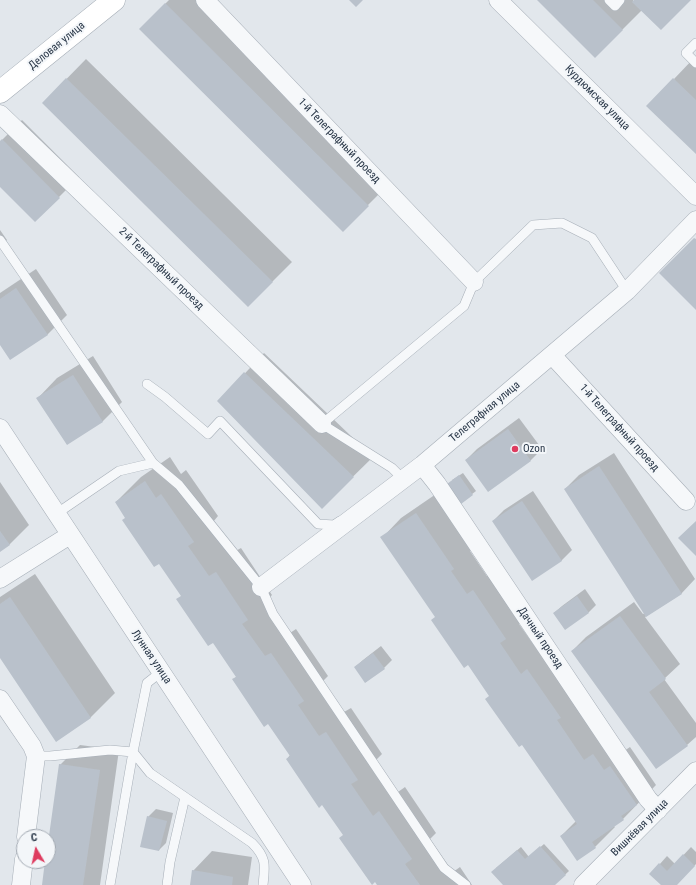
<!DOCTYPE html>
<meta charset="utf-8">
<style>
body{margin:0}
#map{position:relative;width:696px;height:885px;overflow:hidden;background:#e2e7ec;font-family:"Roboto Condensed",sans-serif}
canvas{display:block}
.north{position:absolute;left:16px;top:829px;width:40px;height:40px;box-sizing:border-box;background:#f3f6f9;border:1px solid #a2a9b2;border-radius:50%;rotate:351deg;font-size:11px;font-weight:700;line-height:16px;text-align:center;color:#283647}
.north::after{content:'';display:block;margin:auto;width:14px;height:18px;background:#de3b5f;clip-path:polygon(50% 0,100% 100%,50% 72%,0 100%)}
</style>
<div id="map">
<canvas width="696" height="885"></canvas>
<div class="north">С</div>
</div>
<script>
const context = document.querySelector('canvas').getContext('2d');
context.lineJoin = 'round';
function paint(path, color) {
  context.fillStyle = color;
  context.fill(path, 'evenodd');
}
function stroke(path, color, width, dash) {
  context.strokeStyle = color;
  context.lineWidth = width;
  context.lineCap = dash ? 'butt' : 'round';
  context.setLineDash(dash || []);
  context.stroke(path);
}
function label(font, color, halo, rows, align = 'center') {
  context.font = font + ' "Roboto Condensed",sans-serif';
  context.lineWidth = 4;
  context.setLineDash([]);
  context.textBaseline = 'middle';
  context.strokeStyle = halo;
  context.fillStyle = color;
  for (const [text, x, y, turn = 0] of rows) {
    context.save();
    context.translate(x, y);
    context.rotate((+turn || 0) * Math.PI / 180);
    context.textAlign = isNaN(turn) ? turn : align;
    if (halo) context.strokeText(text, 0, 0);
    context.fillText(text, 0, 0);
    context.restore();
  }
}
paint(new Path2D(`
 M 169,0 L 201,0 L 387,186 L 343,230 L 140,29 Z
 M 538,0 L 633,0 L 634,2 L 636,0 L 690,0 L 642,10 L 595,57 Z
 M 86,59 L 292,262 L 248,306 L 43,103 Z
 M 693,59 L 696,62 L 696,152 L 674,79 Z
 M 22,120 L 79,177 L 35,221 L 0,185 L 0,142 Z
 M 0,230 L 7,240 L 0,247 Z
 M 36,269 L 67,315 L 47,335 L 0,343 L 0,293 Z
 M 264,353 L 373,457 L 322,507 L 219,401 Z
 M 93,356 L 122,402 L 103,421 L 67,444 L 38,398 L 57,378 Z
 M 519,418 L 542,449 L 531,460 L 488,490 L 466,460 L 477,449 Z
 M 614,453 L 695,579 L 681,594 L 645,617 L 680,664 L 664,679 L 696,723 L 696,737 L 687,745 L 657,767 L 572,651 L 586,637 L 634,602 L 643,614 L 645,613 L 565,489 L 579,475 Z
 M 170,457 L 181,474 L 186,470 L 218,516 L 213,522 L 234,552 L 241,548 L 272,595 L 267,600 L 290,633 L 296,629 L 328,676 L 323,681 L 344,712 L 351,708 L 382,754 L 376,760 L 398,792 L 405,787 L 436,833 L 430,839 L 453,872 L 460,867 L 472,885 L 378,885 L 323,804 L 287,759 L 290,755 L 268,723 L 233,680 L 237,676 L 182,595 L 116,502 L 141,477 Z
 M 463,473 L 476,491 L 462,502 L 452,480 Z
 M 0,482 L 29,525 L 9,545 L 0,551 Z
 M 533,491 L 572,550 L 561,561 L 493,521 L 504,510 Z
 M 436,494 L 473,548 L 470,551 L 487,576 L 493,571 L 525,618 L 519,624 L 541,655 L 624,751 L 630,747 L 656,785 L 623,819 L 614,826 L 615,827 L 595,847 L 561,836 L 576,821 L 382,538 L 401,518 Z
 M 35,574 L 115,693 L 90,718 L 0,656 L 0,597 Z
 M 585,589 L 596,605 L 589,612 L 565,629 L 554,613 L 562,606 Z
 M 381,646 L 392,660 L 384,668 L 366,682 L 355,667 L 363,660 Z
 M 80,745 L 119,750 L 100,885 L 43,885 L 47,861 L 48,861 L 48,851 L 60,765 Z
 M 156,809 L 173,813 L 166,843 L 159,850 L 148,817 Z
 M 544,844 L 569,871 L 554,885 L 504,885 L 496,868 L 521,847 L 529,857 Z
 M 691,847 L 696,852 L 696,864 L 676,885 L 662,885 L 651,874 L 667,856 L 675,864 Z
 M 212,851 L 252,857 L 248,885 L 191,885 L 193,871 Z`), '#0003');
paint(new Path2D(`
 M 349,0 L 363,0 L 356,7 Z
 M 537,0 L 593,0 L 623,30 L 595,58 Z
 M 634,0 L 691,0 L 661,30 L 632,2 Z
 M 165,3 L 369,206 L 343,232 L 139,29 Z
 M 66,78 L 273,282 L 248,307 L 42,103 Z
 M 673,78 L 696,100 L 696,154 L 646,106 Z
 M 2,139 L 60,198 L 35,222 L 0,187 L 0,141 Z
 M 694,238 L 696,239 L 696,310 L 659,273 Z
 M 16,288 L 48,335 L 10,360 L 0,345 L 0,299 Z
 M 244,372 L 354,477 L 322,509 L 217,401 Z
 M 73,375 L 103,422 L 67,445 L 36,398 Z
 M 508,429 L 531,461 L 488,492 L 465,460 Z
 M 599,466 L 682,594 L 646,617 L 564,489 Z
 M 459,475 L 473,495 L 461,504 L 447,484 Z
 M 145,481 L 156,498 L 161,494 L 194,542 L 188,546 L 209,576 L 216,572 L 248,620 L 242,624 L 265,656 L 271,653 L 304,701 L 298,705 L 319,736 L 326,732 L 358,780 L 351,784 L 373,816 L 379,811 L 412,859 L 405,864 L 420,885 L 377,885 L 375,882 L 372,885 L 339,838 L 343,835 L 322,805 L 319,808 L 286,759 L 290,756 L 268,724 L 264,727 L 232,679 L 236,677 L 213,643 L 208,646 L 176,599 L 181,596 L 159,564 L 154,567 L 122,520 L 125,518 L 115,502 Z
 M 522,501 L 562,561 L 532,581 L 492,521 Z
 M 416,513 L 454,569 L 451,571 L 467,594 L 473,590 L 506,639 L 500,643 L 521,674 L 527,669 L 561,718 L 557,720 L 584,760 L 593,754 L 604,770 L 610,766 L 637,805 L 621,816 L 624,820 L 592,842 L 596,848 L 577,861 L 560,836 L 577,824 L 522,745 L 519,747 L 485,699 L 489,696 L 468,665 L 464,668 L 431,620 L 435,617 L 380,537 Z
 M 696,521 L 696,556 L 678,538 Z
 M 0,531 L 10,545 L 0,552 Z
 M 577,596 L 589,613 L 565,630 L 553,613 Z
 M 10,597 L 91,718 L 56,742 L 0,658 L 0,604 Z
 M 620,616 L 666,679 L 649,692 L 688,746 L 656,769 L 571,651 Z
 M 373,653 L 385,669 L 365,683 L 354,667 Z
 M 59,764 L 100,770 L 83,885 L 42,885 L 45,861 L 48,861 L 48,843 Z
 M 147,816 L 167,821 L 159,851 L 140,847 Z
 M 540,846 L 566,875 L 555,885 L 503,885 L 491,872 L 517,850 L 525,859 Z
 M 683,854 L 695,866 L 677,885 L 661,885 L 649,874 L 659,863 L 667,871 Z
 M 192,870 L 233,877 L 232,885 L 190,885 Z`), '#b9c1cb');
const lane = new Path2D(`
 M 609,0 L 615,6 L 620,0
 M 696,43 L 686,53 L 696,63
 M 0,240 L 153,463
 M 147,384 L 165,397 L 208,434 L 220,421 L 318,524 L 334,525 L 340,521
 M 404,480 L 392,468 L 322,424 L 464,306 L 474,282 L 533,225 L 562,223 L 592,238 L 627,291
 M 56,514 L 119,471 L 153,463 L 179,485 L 261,587 L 273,614 L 444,868 L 466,885
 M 36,756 L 50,756 L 110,750 L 133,752 L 150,773 L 252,843 C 267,858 265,866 263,885
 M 110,885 L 133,752 L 147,683 L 161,672
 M 167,885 L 170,862 L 185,797`);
const street = new Path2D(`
 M 205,0 L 474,282
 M 498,0 L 696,196
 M 0,114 L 322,424
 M 552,355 L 686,501
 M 0,428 L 302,885
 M 422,465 L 437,484 L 648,799 L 658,810
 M 0,579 L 70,535
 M 261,587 L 422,465 L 627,291 L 696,220
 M 0,699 L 32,746 L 36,756 L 26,837
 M 21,885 L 24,859
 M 583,885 L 696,771`);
const secondary = new Path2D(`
 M 0,92 L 114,0`);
stroke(lane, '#a6aeb7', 10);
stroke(street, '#a6aeb7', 19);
stroke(secondary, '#a6aeb7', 23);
stroke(lane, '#f6f8fa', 9);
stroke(street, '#f6f8fa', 18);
stroke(secondary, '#fff', 22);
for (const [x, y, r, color] of [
 [515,449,4,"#de3b5f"]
]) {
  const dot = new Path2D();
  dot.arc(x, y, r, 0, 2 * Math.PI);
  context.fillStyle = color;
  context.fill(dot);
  stroke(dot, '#f3f6f9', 1.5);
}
label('11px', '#283647', '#f3f6f9', [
 ["Деловая улица",57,46,-39],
 ["Курдюмская улица",597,98,45],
 ["1-й Телеграфный проезд",339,141,46],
 ["2-й Телеграфный проезд",161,269,44],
 ["Телеграфная улица",485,412,-40],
 ["1-й Телеграфный проезд",619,428,48],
 ["Дачный проезд",540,638,56],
 ["Лунная улица",151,657,56],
 ["Вишнёвая улица",640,828,-45]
]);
label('11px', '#283647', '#f3f6f9', [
 ["Ozon",523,449]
], 'left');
</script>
